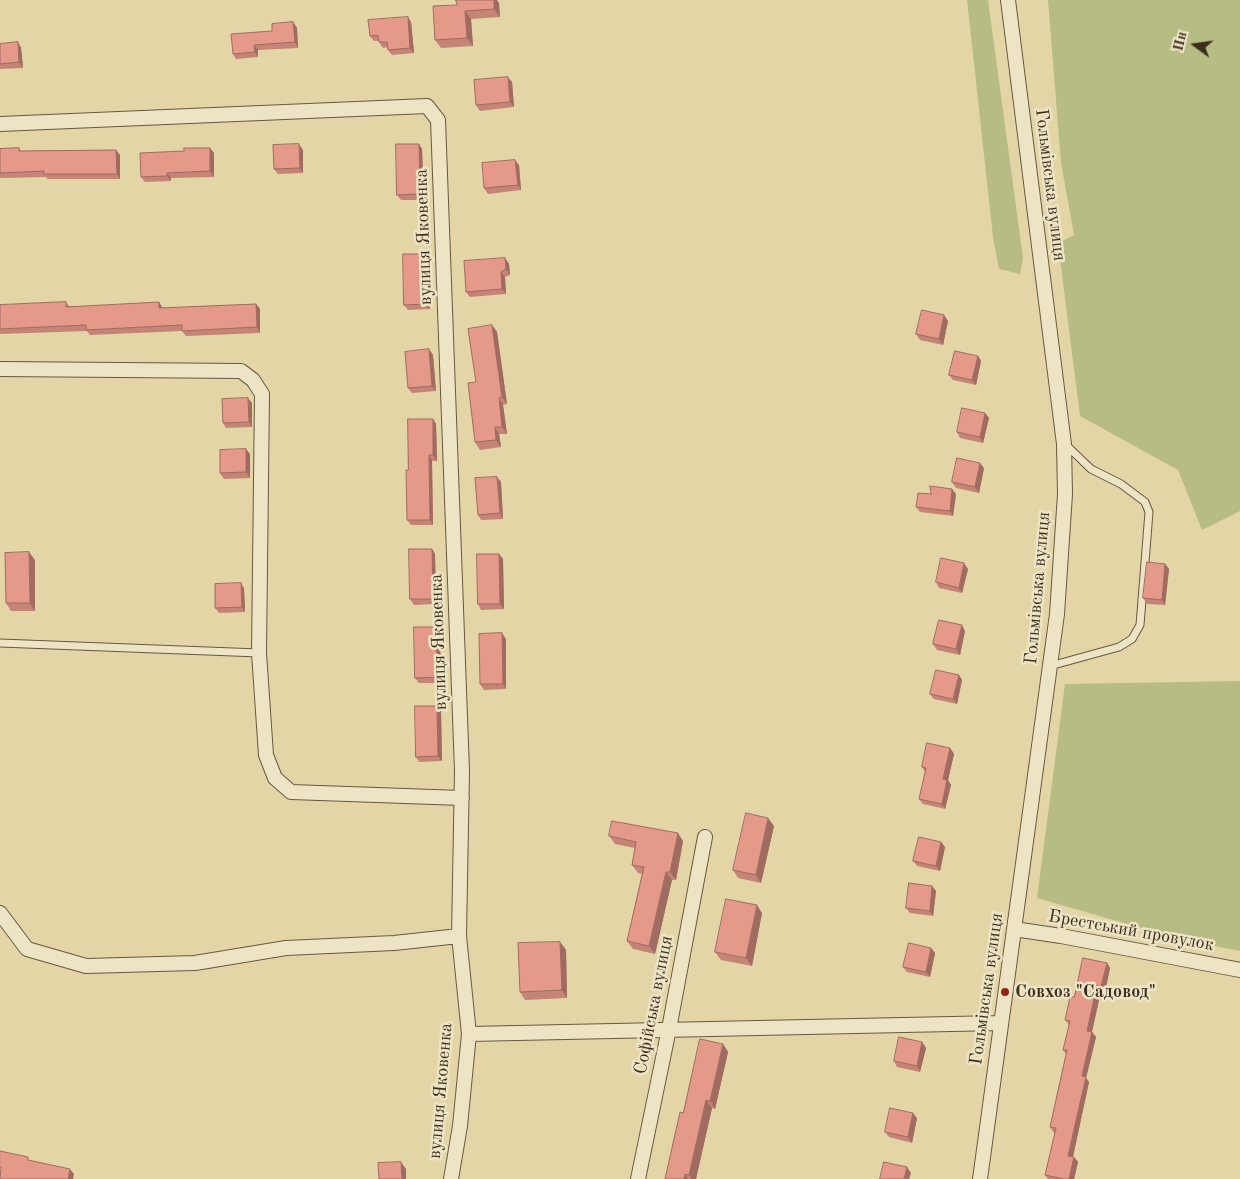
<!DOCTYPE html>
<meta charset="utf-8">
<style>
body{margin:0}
#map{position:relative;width:1240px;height:1179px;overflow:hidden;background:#e4d5a7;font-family:"Old Standard TT",serif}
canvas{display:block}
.north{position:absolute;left:1170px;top:20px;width:50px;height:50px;-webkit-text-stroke:4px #ede4c6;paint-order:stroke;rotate:284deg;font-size:14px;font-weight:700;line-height:20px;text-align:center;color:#3d2e1d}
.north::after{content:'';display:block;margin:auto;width:18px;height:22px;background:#3d2e1d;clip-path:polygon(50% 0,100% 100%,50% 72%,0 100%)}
</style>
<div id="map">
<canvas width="1240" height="1179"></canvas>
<div class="north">Пн</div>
</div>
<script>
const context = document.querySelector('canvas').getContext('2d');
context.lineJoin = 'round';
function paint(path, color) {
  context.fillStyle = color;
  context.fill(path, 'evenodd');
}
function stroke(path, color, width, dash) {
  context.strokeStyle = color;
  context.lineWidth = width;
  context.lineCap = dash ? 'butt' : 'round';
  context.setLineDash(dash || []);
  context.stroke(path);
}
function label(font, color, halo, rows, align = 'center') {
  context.font = font + ' "Old Standard TT",serif';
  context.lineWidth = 5;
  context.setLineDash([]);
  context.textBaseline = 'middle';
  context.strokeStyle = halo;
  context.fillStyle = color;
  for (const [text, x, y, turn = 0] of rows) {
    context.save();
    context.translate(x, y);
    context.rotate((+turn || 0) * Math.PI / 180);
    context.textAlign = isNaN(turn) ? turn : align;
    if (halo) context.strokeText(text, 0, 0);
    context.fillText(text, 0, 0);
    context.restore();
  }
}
paint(new Path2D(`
 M 967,0 L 988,0 L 1023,258 L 1020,274 L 999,269 L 993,237 Z
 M 1048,0 L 1240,0 L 1240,511 L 1202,530 L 1178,470 L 1080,416 L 1058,243 L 1074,235 L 1061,163 Z
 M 1240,681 L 1240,951 L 1183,940 L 1037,898 L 1065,684 Z`), '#b7bc85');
const lane = new Path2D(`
 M 0,643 L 259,653
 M 1050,666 L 1119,647 L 1132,639 L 1140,625 L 1149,512 L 1145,502 L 1121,484 L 1091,469 L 1065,444`);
const street = new Path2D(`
 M 0,124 L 427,106 L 438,120 L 462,771 L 459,936 L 469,1034 L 460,1126 L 451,1179
 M 0,369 L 241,371 L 253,380 L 262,394 L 259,653 L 266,755 L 275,778 L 291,792 L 462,798
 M 0,913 L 27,949 L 86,966 L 195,963 L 286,948 L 394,943 L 459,936
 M 1014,929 L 1061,936 L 1240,970
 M 469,1034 L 1000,1023
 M 638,1179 L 669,1029 L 705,837
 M 980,1179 L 1057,614 L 1065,494 L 1064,444 L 1008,0`);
stroke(lane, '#675840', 9);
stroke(street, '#675840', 16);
stroke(lane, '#ede4c6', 7);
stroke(street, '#ede4c6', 14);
paint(new Path2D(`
 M 456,0 L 497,0 L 499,3 L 500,17 L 471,19 L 473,46 L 441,48 L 435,40 L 457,5 Z
 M 408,17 L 411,22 L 414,53 L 392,55 L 388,50 L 388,47 L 383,48 L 379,42 L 379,41 L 374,41 L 370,36 Z
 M 293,22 L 297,28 L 298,48 L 258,50 L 258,57 L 236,59 L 233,54 L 272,31 Z
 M 18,42 L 21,48 L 23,68 L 0,69 L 0,44 Z
 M 512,82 L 514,107 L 480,111 L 476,105 Z
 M 419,144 L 422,149 L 424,200 L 401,200 L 397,195 Z
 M 19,148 L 21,151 L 116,150 L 120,155 L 120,179 L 48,179 L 46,177 L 0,178 L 0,149 Z
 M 303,150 L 303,173 L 278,174 L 274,169 Z
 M 214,153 L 214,177 L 171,178 L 171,181 L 145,182 L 141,177 Z
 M 519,165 L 521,190 L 488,194 L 484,188 Z
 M 425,254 L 429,259 L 430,309 L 408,310 L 404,305 Z
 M 505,258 L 509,264 L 510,275 L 505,277 L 506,294 L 470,297 L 466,292 Z
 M 66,302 L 69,306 L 162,308 L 256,304 L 260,309 L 260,333 L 186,336 L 182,331 L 90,335 L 87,331 L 0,334 L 0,305 Z
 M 948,321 L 943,345 L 920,340 L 916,334 Z
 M 492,325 L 497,332 L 507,404 L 503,405 L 507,434 L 499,434 L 501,447 L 480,450 L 475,442 L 476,382 Z
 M 429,349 L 433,355 L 436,391 L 412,393 L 408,388 Z
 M 978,356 L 981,361 L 976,385 L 953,380 L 949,375 Z
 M 252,403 L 252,427 L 226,428 L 223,423 Z
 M 985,413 L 989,418 L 983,443 L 960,438 L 957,432 Z
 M 433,419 L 436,424 L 437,461 L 432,461 L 433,525 L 411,525 L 407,520 L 408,470 Z
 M 250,454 L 250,478 L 224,479 L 220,473 Z
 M 984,468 L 979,493 L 956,488 L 952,482 Z
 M 501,482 L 503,519 L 481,520 L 478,515 Z
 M 931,494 L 956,494 L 953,516 L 920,512 L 916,507 Z
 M 432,549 L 435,554 L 436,604 L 414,605 L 410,599 Z
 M 499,554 L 503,559 L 504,609 L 481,610 L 478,604 Z
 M 35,560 L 35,611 L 11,611 L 6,603 Z
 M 1165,564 L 1169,569 L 1165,605 L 1147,604 L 1143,598 Z
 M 968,569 L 962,593 L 939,588 L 936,582 Z
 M 244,588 L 245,612 L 219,613 L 215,608 Z
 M 965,631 L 960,655 L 937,650 L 933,644 Z
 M 440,632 L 441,683 L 419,683 L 415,678 Z
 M 506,639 L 506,689 L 484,690 L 480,684 Z
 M 959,675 L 962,680 L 957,704 L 934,699 L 930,694 Z
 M 441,711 L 442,761 L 419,762 L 416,757 Z
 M 950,748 L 954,754 L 948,780 L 951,785 L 945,809 L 923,804 L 919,799 L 925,772 L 922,767 Z
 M 774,826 L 761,883 L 738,878 L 733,870 Z
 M 609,836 L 683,841 L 676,880 L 672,880 L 655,954 L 633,949 L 627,941 L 642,874 L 638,873 L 632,865 L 635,848 L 615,844 Z
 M 941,842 L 945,847 L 940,871 L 917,866 L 913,861 Z
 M 932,886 L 936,891 L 933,916 L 910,913 L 906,908 Z
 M 762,913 L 752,966 L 721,960 L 715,952 Z
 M 560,942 L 566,950 L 567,998 L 525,1000 L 520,992 Z
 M 931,948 L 935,953 L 930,977 L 907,972 L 903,967 Z
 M 1107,963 L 1110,968 L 1105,992 L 1101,991 L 1092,1032 L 1096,1037 L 1086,1078 L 1089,1082 L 1073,1157 L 1074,1157 L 1078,1162 L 1074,1179 L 1048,1179 L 1045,1175 L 1055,1133 L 1054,1133 L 1050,1127 L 1066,1054 L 1063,1050 L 1069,1025 L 1065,1020 Z
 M 922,1042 L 926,1048 L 920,1072 L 897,1067 L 894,1061 Z
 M 723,1044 L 728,1052 L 715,1109 L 712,1108 L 696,1179 L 665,1179 L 683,1113 Z
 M 917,1118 L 912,1143 L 889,1137 L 885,1132 Z`), '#c48476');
paint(new Path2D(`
 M 494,0 L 497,0 L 499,3 L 500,17 L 494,9 Z
 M 465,11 L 471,19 L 473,46 L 467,38 Z
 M 408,17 L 411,22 L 414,53 L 410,48 Z
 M 293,22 L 297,28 L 298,48 L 295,42 Z
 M 18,42 L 21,48 L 23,68 L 19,62 Z
 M 254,45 L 258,50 L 258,57 L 255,52 Z
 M 508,77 L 512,82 L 514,107 L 510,102 Z
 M 299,144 L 303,150 L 303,173 L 300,168 Z
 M 419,144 L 422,149 L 424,200 L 420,194 Z
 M 210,148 L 214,153 L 214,177 L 210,171 Z
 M 116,150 L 120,155 L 120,179 L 117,174 Z
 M 515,160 L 519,165 L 521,190 L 518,185 Z
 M 167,173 L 171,178 L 171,181 L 167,176 Z
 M 425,254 L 429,259 L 430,309 L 426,304 Z
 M 505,258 L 509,264 L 510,275 L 506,269 Z
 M 501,272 L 505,277 L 506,294 L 502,289 Z
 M 159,302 L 162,307 L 162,313 L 159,308 Z
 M 256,304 L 260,309 L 260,333 L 257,327 Z
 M 944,315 L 948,321 L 943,345 L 939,339 Z
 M 492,325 L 497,332 L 507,404 L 502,397 Z
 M 429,349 L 433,355 L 436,391 L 432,386 Z
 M 978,356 L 981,361 L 976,385 L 972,380 Z
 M 248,398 L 252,403 L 252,427 L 249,422 Z
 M 499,398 L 503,405 L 507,434 L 502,427 Z
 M 985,413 L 989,418 L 983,443 L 980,437 Z
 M 433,419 L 436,424 L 437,461 L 433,455 Z
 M 495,427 L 499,434 L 501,447 L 496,440 Z
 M 246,449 L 250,454 L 250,478 L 246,472 Z
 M 429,455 L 432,461 L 433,525 L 430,520 Z
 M 980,463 L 984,468 L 979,493 L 975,487 Z
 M 497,477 L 501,482 L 503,519 L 500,513 Z
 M 952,489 L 956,494 L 953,516 L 950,511 Z
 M 432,549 L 435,554 L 436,604 L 433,599 Z
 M 29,552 L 35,560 L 35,611 L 30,603 Z
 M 499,554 L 503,559 L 504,609 L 500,604 Z
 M 964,563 L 968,569 L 962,593 L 959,588 Z
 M 1165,564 L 1169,569 L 1165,605 L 1162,600 Z
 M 241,583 L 244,588 L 245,612 L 242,607 Z
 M 962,625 L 965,631 L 960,655 L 956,649 Z
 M 436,627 L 440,632 L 441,683 L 437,677 Z
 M 502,633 L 506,639 L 506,689 L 503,684 Z
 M 959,675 L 962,680 L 957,704 L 953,699 Z
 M 437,706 L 441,711 L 442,761 L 438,756 Z
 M 950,748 L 954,754 L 948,780 L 951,785 L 945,809 L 942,804 L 943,779 Z
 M 768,818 L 774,826 L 761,883 L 756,875 Z
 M 678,833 L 683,841 L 676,880 L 670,872 Z
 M 941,842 L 945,847 L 940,871 L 936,866 Z
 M 666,872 L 672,880 L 655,954 L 649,946 Z
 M 932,886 L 936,891 L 933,916 L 930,911 Z
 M 757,905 L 762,913 L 752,966 L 746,958 Z
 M 560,942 L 566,950 L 567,998 L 562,990 Z
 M 931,948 L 935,953 L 930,977 L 926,972 Z
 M 1107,963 L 1110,968 L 1105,992 L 1101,986 Z
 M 1097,985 L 1101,991 L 1091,1036 L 1087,1031 Z
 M 1092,1032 L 1096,1037 L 1086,1078 L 1089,1082 L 1072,1161 L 1068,1156 L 1082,1076 Z
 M 922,1042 L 926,1048 L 920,1072 L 917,1066 Z
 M 723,1044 L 728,1052 L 715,1109 L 710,1101 Z
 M 706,1100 L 712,1108 L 696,1179 L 692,1179 L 689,1175 Z
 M 913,1113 L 917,1118 L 912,1143 L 908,1137 Z
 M 1074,1157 L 1078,1162 L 1074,1179 L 1069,1179 Z
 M 401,1162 L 406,1169 L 406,1179 L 402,1179 Z
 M 907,1167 L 911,1173 L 909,1179 L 904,1179 Z
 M 70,1169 L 74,1174 L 73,1179 L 68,1179 Z
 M 685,1174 L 688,1179 L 684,1179 Z`), '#a06b60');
const building = new Path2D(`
 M 456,0 L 494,0 L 494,9 L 465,11 L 467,38 L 435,40 L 433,6 L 457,5 Z
 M 408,17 L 410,48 L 388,50 L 387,42 L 379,42 L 378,35 L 370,36 L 368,20 Z
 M 293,22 L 295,42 L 254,45 L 255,52 L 233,54 L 231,34 L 272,31 L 272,24 Z
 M 18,42 L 19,62 L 0,64 L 0,44 Z
 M 508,77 L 510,102 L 476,105 L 474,80 Z
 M 299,144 L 300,168 L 274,169 L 273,145 Z
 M 396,144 L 419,144 L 420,194 L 397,195 Z
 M 19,148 L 19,151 L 116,150 L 117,174 L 44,174 L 44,171 L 0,173 L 0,149 Z
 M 184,148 L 210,148 L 210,171 L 167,173 L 167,176 L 141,177 L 140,153 L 184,151 Z
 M 515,160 L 518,185 L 484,188 L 482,163 Z
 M 403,254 L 425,254 L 426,304 L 404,305 Z
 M 505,258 L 506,269 L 501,272 L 502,289 L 466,292 L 464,261 Z
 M 66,302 L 66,307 L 159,302 L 159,308 L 256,304 L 257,327 L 182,331 L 182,325 L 86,330 L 86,325 L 0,329 L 0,305 Z
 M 922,310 L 944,315 L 939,339 L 916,334 Z
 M 492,325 L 502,397 L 499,398 L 502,427 L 495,427 L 496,440 L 475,442 L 468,383 L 476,382 L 468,329 Z
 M 429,349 L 432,386 L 408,388 L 405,352 Z
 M 955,351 L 978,356 L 972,380 L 949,375 Z
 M 248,398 L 249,422 L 223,423 L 222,399 Z
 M 962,408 L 985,413 L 980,437 L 957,432 Z
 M 408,419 L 433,419 L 433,455 L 429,455 L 430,520 L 407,520 L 406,470 L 408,470 Z
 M 246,449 L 246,472 L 220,473 L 220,450 Z
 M 957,458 L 980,463 L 975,487 L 952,482 Z
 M 497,477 L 500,513 L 478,515 L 475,478 Z
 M 930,486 L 952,489 L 950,511 L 916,507 L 918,493 L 931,494 Z
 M 409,549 L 432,549 L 433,599 L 410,599 Z
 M 29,552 L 30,603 L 6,603 L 5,553 Z
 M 477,554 L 499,554 L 500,604 L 478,604 Z
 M 941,558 L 964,563 L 959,588 L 936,582 Z
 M 1147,562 L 1165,564 L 1162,600 L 1143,598 Z
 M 241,583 L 242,607 L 215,608 L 215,584 Z
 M 939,620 L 962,625 L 956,649 L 933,644 Z
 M 414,627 L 436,627 L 437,677 L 415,678 Z
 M 502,633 L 503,684 L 480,684 L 479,634 Z
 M 936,670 L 959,675 L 953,699 L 930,694 Z
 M 415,706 L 437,706 L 438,756 L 416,757 Z
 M 927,743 L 950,748 L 943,779 L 947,780 L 942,804 L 919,799 L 926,768 L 922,767 Z
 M 746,813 L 768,818 L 756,875 L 733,870 Z
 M 612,821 L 678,833 L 670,872 L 666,872 L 649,946 L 627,941 L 644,867 L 632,865 L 636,842 L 609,836 Z
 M 919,837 L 941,842 L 936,866 L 913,861 Z
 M 909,883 L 932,886 L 930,911 L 906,908 Z
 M 726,899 L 757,905 L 746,958 L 715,952 Z
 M 560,942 L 562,990 L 520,992 L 518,943 Z
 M 909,943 L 931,948 L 926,972 L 903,967 Z
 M 1083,958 L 1107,963 L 1101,986 L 1097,985 L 1087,1031 L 1092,1032 L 1082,1076 L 1086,1077 L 1068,1156 L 1074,1157 L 1069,1179 L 1064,1179 L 1045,1175 L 1056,1128 L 1050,1127 L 1067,1050 L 1063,1050 L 1070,1021 L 1065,1020 L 1070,997 L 1074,997 Z
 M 899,1037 L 922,1042 L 917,1066 L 894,1061 Z
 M 700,1039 L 723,1044 L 710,1101 L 706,1100 L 689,1175 L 685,1174 L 684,1179 L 665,1179 L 680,1112 L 683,1113 Z
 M 890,1108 L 913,1113 L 908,1137 L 885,1132 Z
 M 0,1151 L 28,1157 L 28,1160 L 70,1169 L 68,1179 L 0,1179 L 1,1167 L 0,1167 Z
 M 401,1162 L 402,1179 L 379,1179 L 378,1163 Z
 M 884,1162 L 907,1167 L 904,1179 L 880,1179 Z`);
paint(building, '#e49989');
stroke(building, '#a06b60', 1);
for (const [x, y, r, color] of [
 [1005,992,5,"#8f2418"]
]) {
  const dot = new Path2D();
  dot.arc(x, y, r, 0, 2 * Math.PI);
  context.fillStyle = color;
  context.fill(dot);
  stroke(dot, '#ede4c6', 2);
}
label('18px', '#3d2e1d', '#ede4c6', [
 ["Гольмівська вулиця",1050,185,83],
 ["вулиця Яковенка",424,237,-92],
 ["Гольмівська вулиця",1038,588,-85],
 ["вулиця Яковенка",439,642,-92],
 ["Брестський провулок",1131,931,10],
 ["Гольмівська вулиця",987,989,-82],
 ["Софійська вулиця",654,1005,-79],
 ["вулиця Яковенка",441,1091,-85]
]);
label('bold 18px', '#3d2e1d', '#ede4c6', [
 ["Совхоз \"Садовод\"",1015,992]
], 'left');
</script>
